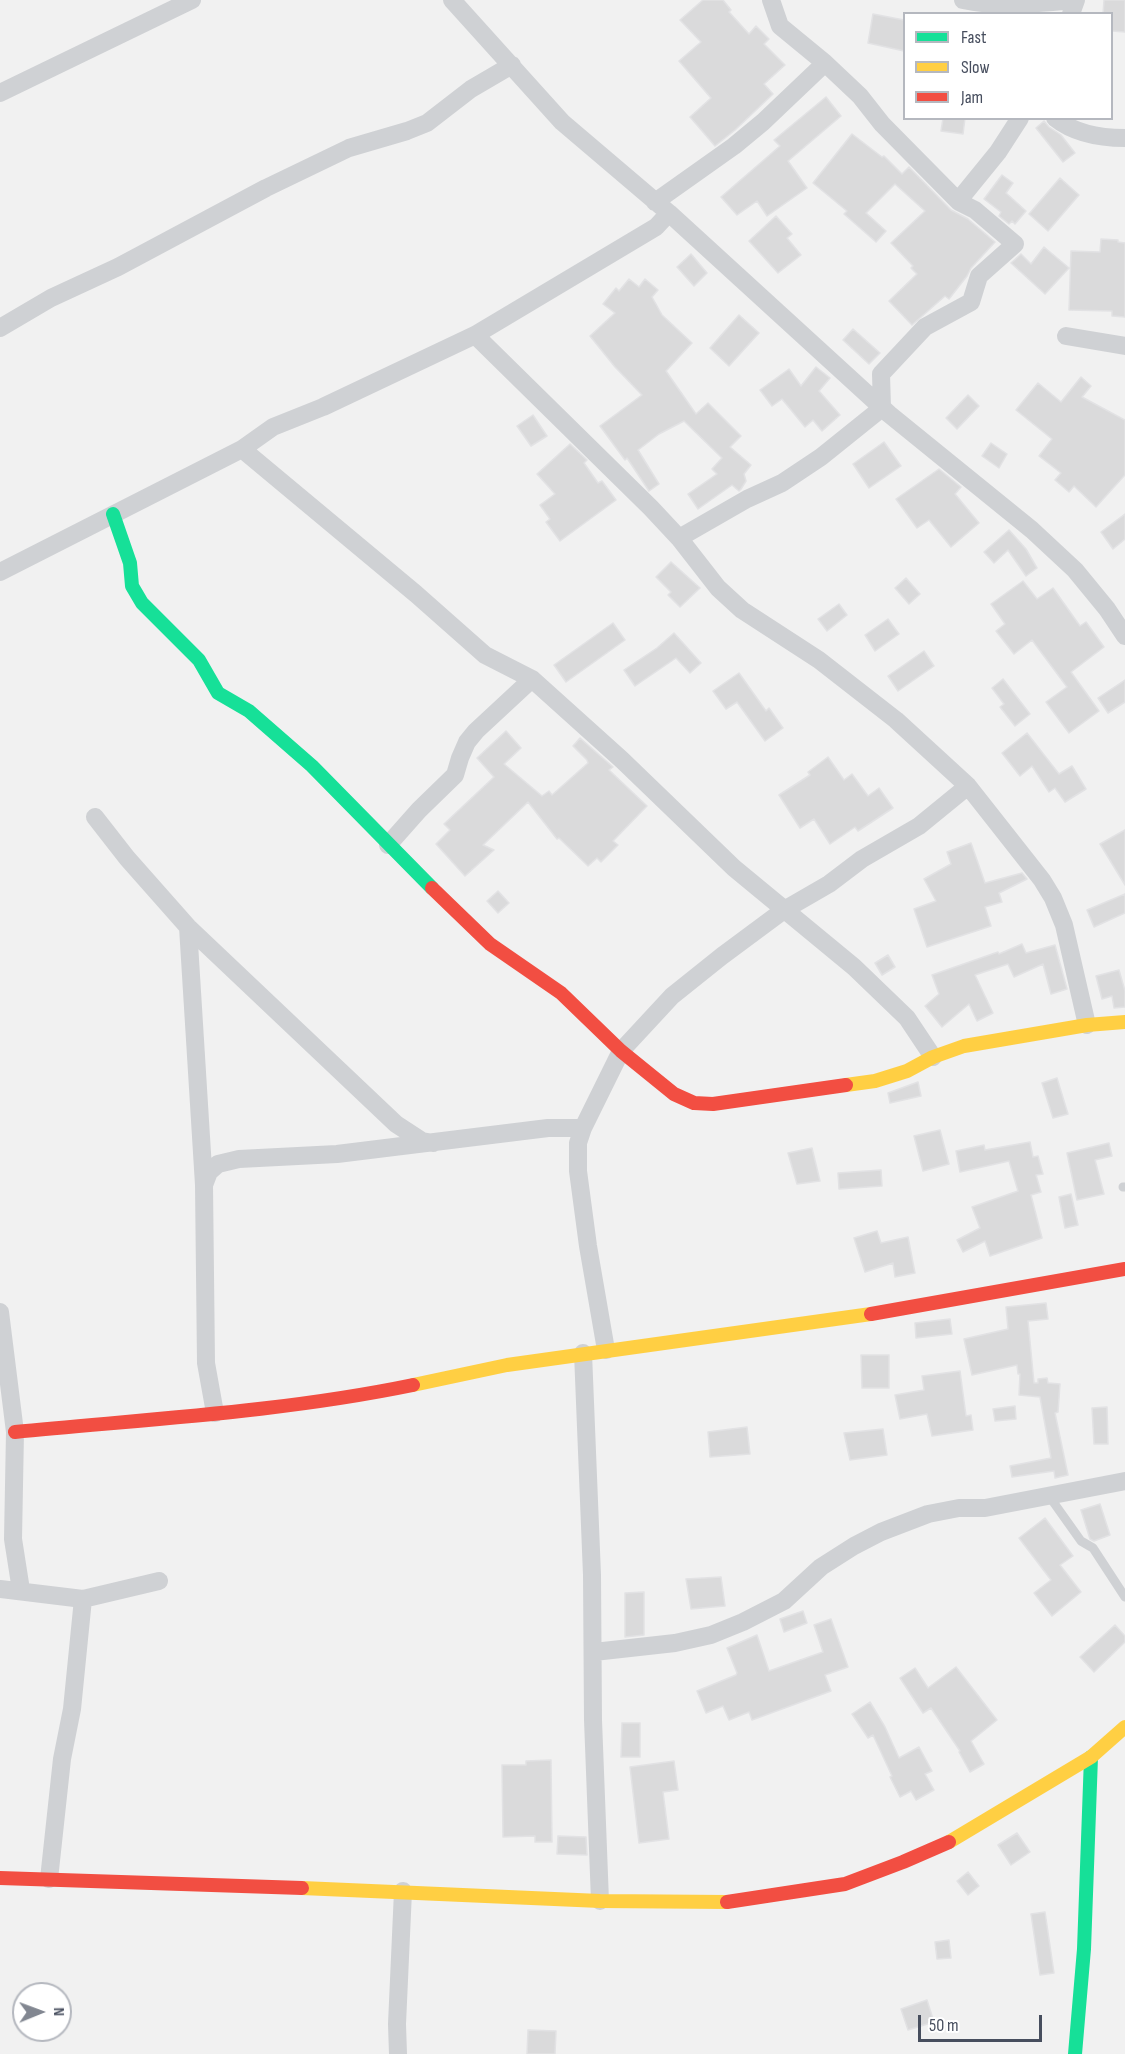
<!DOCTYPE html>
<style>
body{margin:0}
#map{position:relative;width:1125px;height:2054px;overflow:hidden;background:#f1f1f1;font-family:"Sofia Sans Condensed",sans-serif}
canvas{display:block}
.legend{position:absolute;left:903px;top:12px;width:210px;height:108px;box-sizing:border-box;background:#fff;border:2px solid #b5b8bf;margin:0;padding:8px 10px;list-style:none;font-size:18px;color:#474e5e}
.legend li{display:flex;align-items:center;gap:12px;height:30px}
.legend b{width:30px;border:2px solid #b5b8bf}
.north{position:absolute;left:12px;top:1982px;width:60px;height:60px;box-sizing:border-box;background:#fff;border:2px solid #b5b8bf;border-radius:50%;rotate:89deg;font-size:16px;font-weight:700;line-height:24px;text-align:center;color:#474e5e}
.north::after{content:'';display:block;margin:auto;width:21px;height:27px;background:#828791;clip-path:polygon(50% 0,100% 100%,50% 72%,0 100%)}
.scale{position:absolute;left:918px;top:2015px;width:124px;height:27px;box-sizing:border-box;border:3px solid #474e5e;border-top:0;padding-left:8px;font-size:18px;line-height:21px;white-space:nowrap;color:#474e5e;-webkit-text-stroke:4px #fff;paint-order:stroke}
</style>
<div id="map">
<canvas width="1125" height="2054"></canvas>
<ul class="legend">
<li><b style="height:8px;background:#16e098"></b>Fast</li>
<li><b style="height:8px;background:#ffcf43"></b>Slow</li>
<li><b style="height:8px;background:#f24e42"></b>Jam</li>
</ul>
<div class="north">N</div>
<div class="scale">50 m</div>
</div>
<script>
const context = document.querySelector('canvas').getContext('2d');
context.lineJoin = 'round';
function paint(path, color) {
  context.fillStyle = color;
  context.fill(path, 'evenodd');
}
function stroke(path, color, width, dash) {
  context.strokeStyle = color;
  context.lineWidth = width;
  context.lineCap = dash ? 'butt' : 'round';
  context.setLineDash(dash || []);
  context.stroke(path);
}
const building = new Path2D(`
 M 703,0 L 723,0 L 731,10 L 729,12 L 749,34 L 756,26 L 769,39 L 764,44 L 785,65 L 764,84 L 773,94 L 735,130 L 715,146 L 690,117 L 711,98 L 679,61 L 701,42 L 680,20 Z
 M 1104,0 L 1125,0 L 1125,32 L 1112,31 L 1112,14 L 1103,14 Z
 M 873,14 L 904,20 L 904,51 L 868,43 Z
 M 826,97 L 841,116 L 788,161 L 807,188 L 767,216 L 757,201 L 737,215 L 721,197 L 780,146 L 774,140 Z
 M 943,118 L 965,118 L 963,134 L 941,131 Z
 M 1044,121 L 1049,127 L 1061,135 L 1075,153 L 1063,162 L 1036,128 Z
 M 852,134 L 882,157 L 884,156 L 902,174 L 909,167 L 951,210 L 968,219 L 995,242 L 971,268 L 967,276 L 949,299 L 945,296 L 912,325 L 889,301 L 917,274 L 911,268 L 913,266 L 891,243 L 925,211 L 895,184 L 866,213 L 886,231 L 876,242 L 844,214 L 847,211 L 813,183 Z
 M 1002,175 L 1013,183 L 1006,193 L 1026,211 L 1015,224 L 1012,221 L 1009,224 L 999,216 L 1001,212 L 984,199 Z
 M 1060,178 L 1079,195 L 1048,231 L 1029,214 Z
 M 776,216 L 792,234 L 787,238 L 801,255 L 778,273 L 749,241 Z
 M 1101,239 L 1118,240 L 1118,242 L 1125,243 L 1125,317 L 1112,316 L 1112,311 L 1069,310 L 1071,251 L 1100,252 Z
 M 1044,247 L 1069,268 L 1045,294 L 1011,263 L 1021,254 L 1031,264 Z
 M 691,254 L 707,273 L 694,286 L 677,267 Z
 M 629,279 L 639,287 L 645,279 L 658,290 L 652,297 L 662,315 L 692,343 L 666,371 L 696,414 L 708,403 L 741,436 L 730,447 L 751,465 L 744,474 L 746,481 L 741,489 L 739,491 L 732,485 L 698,509 L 688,494 L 717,474 L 712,469 L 722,458 L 684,421 L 659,434 L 638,450 L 659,484 L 649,491 L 627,458 L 625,460 L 600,426 L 642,395 L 615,367 L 590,336 L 615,313 L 603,304 L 616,288 L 619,291 Z
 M 739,315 L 759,333 L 729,366 L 710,348 Z
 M 853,329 L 880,353 L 869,364 L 843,340 Z
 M 816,367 L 830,378 L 819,391 L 840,415 L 822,431 L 813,420 L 805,427 L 782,399 L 772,406 L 760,390 L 789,369 L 801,386 Z
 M 1081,377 L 1091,386 L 1082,397 L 1125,420 L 1125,475 L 1096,507 L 1074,486 L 1069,492 L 1055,480 L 1061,473 L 1039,456 L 1052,439 L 1016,410 L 1038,383 L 1061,402 Z
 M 968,395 L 979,406 L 957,429 L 946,418 Z
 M 533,415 L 547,436 L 531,446 L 517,426 Z
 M 884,442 L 901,466 L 869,488 L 853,464 Z
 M 991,443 L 1007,454 L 999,468 L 982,456 Z
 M 570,444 L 587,460 L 584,463 L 598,483 L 602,481 L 616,500 L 560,541 L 546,522 L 550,519 L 540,505 L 555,494 L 537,474 Z
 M 939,469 L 961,487 L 955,494 L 979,523 L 951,547 L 929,520 L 917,528 L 896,499 Z
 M 1125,514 L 1125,539 L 1113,549 L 1101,532 Z
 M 1009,530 L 1026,549 L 1037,568 L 1026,576 L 1008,550 L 994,563 L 984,552 Z
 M 671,562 L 700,588 L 680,607 L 668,595 L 671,592 L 656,577 Z
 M 906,578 L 920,594 L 909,604 L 895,588 Z
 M 1023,581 L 1037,599 L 1053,588 L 1080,626 L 1086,622 L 1104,647 L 1071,672 L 1099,711 L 1069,733 L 1046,702 L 1067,687 L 1032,640 L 1014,654 L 996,631 L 1005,624 L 991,604 Z
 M 839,604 L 847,615 L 827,631 L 818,619 Z
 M 888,619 L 899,634 L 875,651 L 865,635 Z
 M 613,623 L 625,640 L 566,682 L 554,665 Z
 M 674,633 L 701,663 L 690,673 L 676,658 L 635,686 L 624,670 L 657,648 Z
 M 924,651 L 934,666 L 898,691 L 888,676 Z
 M 739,673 L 766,711 L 769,708 L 783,728 L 765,741 L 737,702 L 726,709 L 713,691 Z
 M 1003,679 L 1030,714 L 1015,726 L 1000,707 L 1004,704 L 992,688 Z
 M 1125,680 L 1125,702 L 1108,713 L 1098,698 Z
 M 506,731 L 521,748 L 504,764 L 542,796 L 549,791 L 552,795 L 588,763 L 587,760 L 573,746 L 580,738 L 613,767 L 609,770 L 647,806 L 613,841 L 618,845 L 601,862 L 597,858 L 588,866 L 559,838 L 557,839 L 528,802 L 483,845 L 494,850 L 465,876 L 436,844 L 450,830 L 444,824 L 494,777 L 477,758 Z
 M 1027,733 L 1059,774 L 1072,766 L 1086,789 L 1065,802 L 1055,788 L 1049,792 L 1032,766 L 1020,776 L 1002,753 Z
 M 828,757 L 844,780 L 852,774 L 868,796 L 879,788 L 893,808 L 858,831 L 855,827 L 830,844 L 814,819 L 800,828 L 779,795 L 810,775 L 808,772 Z
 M 1125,830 L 1125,885 L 1100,844 Z
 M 971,843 L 985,883 L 1022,873 L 1027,879 L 999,893 L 1002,902 L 985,907 L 991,926 L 927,947 L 914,909 L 936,901 L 924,879 L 951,864 L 947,852 Z
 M 498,891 L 509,903 L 498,913 L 487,901 Z
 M 1125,894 L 1125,913 L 1094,927 L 1087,910 Z
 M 1022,944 L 1026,953 L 1055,945 L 1067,989 L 1051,994 L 1043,964 L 1014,977 L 1008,964 L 975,975 L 993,1013 L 977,1021 L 969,1004 L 942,1027 L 925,1006 L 939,994 L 932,975 L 998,952 L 999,954 Z
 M 888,955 L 895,967 L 882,975 L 875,963 Z
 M 1119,970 L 1125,991 L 1125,1007 L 1114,1008 L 1112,996 L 1102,999 L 1096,976 Z
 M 1057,1078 L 1068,1114 L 1053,1118 L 1042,1083 Z
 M 918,1082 L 921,1096 L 890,1103 L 888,1093 Z
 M 940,1130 L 949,1164 L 923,1171 L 914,1136 Z
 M 1030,1142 L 1033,1157 L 1038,1156 L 1043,1174 L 1036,1175 L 1041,1192 L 1031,1195 L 1042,1238 L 990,1256 L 985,1241 L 963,1252 L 957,1240 L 980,1228 L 972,1207 L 1018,1191 L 1009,1161 L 960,1172 L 956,1151 L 984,1145 L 985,1150 Z
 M 1109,1143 L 1112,1156 L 1095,1160 L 1104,1194 L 1077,1200 L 1067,1153 Z
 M 812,1148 L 820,1181 L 797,1184 L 788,1153 Z
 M 881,1170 L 882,1186 L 839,1189 L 838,1173 Z
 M 1071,1194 L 1078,1225 L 1065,1228 L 1059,1197 Z
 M 877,1231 L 881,1243 L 908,1237 L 915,1273 L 895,1277 L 893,1263 L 865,1272 L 854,1238 Z
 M 1046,1303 L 1048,1319 L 1028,1321 L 1034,1383 L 1038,1383 L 1038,1379 L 1047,1378 L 1048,1383 L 1060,1384 L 1058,1412 L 1055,1413 L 1068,1475 L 1055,1478 L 1054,1471 L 1012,1477 L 1010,1466 L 1051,1458 L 1040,1397 L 1019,1395 L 1020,1374 L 1018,1374 L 1017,1365 L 972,1375 L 964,1339 L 1008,1329 L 1006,1307 Z
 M 950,1319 L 952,1334 L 916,1338 L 915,1323 Z
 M 861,1355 L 889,1355 L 889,1388 L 862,1388 Z
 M 960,1371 L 966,1416 L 971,1415 L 973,1430 L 932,1436 L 927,1414 L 900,1419 L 895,1395 L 924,1390 L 922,1376 Z
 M 1015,1406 L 1016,1419 L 995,1421 L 993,1409 Z
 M 1107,1407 L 1108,1444 L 1094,1444 L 1092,1408 Z
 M 747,1427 L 750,1454 L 710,1457 L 708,1432 Z
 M 883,1429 L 887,1455 L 850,1460 L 844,1433 Z
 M 1100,1504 L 1110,1535 L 1094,1541 L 1090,1539 L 1081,1510 Z
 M 1045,1518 L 1073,1556 L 1060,1565 L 1081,1592 L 1052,1616 L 1034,1593 L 1051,1580 L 1019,1538 Z
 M 721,1577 L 725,1606 L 691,1609 L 686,1579 Z
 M 644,1592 L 644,1635 L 625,1637 L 625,1593 Z
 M 803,1611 L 807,1623 L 784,1632 L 780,1619 Z
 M 831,1619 L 848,1667 L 825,1675 L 831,1691 L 752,1720 L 749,1712 L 729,1720 L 723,1706 L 706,1713 L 697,1691 L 736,1675 L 737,1673 L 727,1648 L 757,1635 L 769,1671 L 823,1652 L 814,1625 Z
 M 1115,1625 L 1125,1636 L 1125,1642 L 1094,1672 L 1080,1657 Z
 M 956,1667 L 997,1720 L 971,1741 L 984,1764 L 970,1772 L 959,1752 L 960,1751 L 931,1708 L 923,1713 L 900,1678 L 915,1668 L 928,1688 Z
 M 870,1702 L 885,1727 L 899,1758 L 919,1747 L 932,1771 L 925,1774 L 934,1790 L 916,1800 L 911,1791 L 900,1797 L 890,1777 L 892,1776 L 873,1735 L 868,1738 L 852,1714 Z
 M 622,1723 L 640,1723 L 640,1757 L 621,1757 Z
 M 551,1760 L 552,1842 L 535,1842 L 535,1836 L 503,1837 L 502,1765 L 526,1765 L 526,1761 Z
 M 674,1761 L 678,1790 L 663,1792 L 669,1839 L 639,1843 L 630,1767 Z
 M 1017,1833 L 1030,1852 L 1011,1865 L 998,1845 Z
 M 558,1836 L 586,1837 L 587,1855 L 557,1854 Z
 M 968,1872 L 979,1886 L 968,1895 L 957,1881 Z
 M 1045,1912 L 1054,1973 L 1040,1975 L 1031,1914 Z
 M 949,1940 L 951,1958 L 937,1959 L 935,1942 Z
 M 927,2000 L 934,2022 L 908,2030 L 901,2009 Z
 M 528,2030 L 556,2031 L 555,2054 L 527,2054 Z`);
paint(building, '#dadadb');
stroke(building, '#e2e2e4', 1.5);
stroke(new Path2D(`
 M 1123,1187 L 1125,1187
 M 1049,1496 L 1081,1541 L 1093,1548 L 1125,1597`), '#cfd1d4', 9);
stroke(new Path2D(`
 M 452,0 L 562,122 L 669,213 L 889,414 L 1032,530 L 1075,570 L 1107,609 L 1125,636
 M 771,0 L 780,26 L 825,63 L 860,96 L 882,124 L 959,202
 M 963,0 C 1001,8 1038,3 1076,0 L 1071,14
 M 0,93 L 192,0
 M 1055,118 C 1075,134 1100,138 1125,138
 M 655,202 L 734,146 L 763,122 L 825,63
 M 0,328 L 51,298 L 118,267 L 266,188 L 349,148 L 407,131 L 427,123 L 471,89 L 512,65
 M 475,335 L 651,508 L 679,538 L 718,588 L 742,610 L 819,660 L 896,720 L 968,786 L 1042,880 L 1053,898 L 1064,925 L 1087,1025
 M 1066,336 L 1125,346
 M 882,408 L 881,374 L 925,327 L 971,302 L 979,276 L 1015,244 L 975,210 L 959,202 L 963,195 L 998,152 L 1020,118
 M 242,449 L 416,594 L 485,655 L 532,679 L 622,760 L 734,868 L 854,967 L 907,1018 L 933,1057
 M 679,538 L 747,499 L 782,483 L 821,457 L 882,408
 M 0,572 L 242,449 L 273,427 L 323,407 L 475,335 L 656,227 L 669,213
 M 95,817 L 127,858 L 188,927 L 396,1124 L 422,1141 L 433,1143
 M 388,845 L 419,810 L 455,775 L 460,758 L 467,742 L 476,731 L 532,679
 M 188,927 L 204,1185 L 206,1363 L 215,1413
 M 204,1185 L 209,1172 L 218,1164 L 239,1159 L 337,1154 L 548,1128 L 583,1128
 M 0,1312 L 15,1432 L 13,1539 L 21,1590
 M 606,1350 L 588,1246 L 578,1171 L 578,1143 L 583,1128 L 621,1051 L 672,996 L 722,956 L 784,910 L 829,884 L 862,859 L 919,826 L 968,786
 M 583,1353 L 592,1575 L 593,1720 L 600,1901
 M 0,1589 L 83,1599 L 159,1581
 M 594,1652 L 675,1643 L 711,1635 L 743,1622 L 784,1601 L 821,1567 L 854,1546 L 881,1532 L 928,1514 L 959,1508 L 985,1508 L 1125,1481
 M 49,1879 L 62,1759 L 72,1709 L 83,1599
 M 398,2054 L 397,2024 L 403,1891`), '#cfd1d4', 18);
stroke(new Path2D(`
 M 113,514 L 130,563 L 132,586 L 142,603 L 199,660 L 218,693 L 249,711 L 312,766 L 432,888
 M 1075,2054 L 1084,1949 L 1091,1757`), '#16e098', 14);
stroke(new Path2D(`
 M 846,1085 L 875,1081 L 907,1071 L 933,1057 L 964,1046 L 1087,1025 L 1125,1022
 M 413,1385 L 507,1365 L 871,1314
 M 949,1842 L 1091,1757 L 1125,1727
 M 302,1888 L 600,1901 L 727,1902`), '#ffcf43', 14);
stroke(new Path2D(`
 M 432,888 L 490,944 L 561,993 L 621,1051 L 674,1094 L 694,1103 L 713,1104 L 846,1085
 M 871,1314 L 1125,1269
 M 15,1432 C 148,1419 282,1412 413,1385
 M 0,1878 L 302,1888
 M 727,1902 L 845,1884 L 903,1862 L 949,1842`), '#f24e42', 14);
</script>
